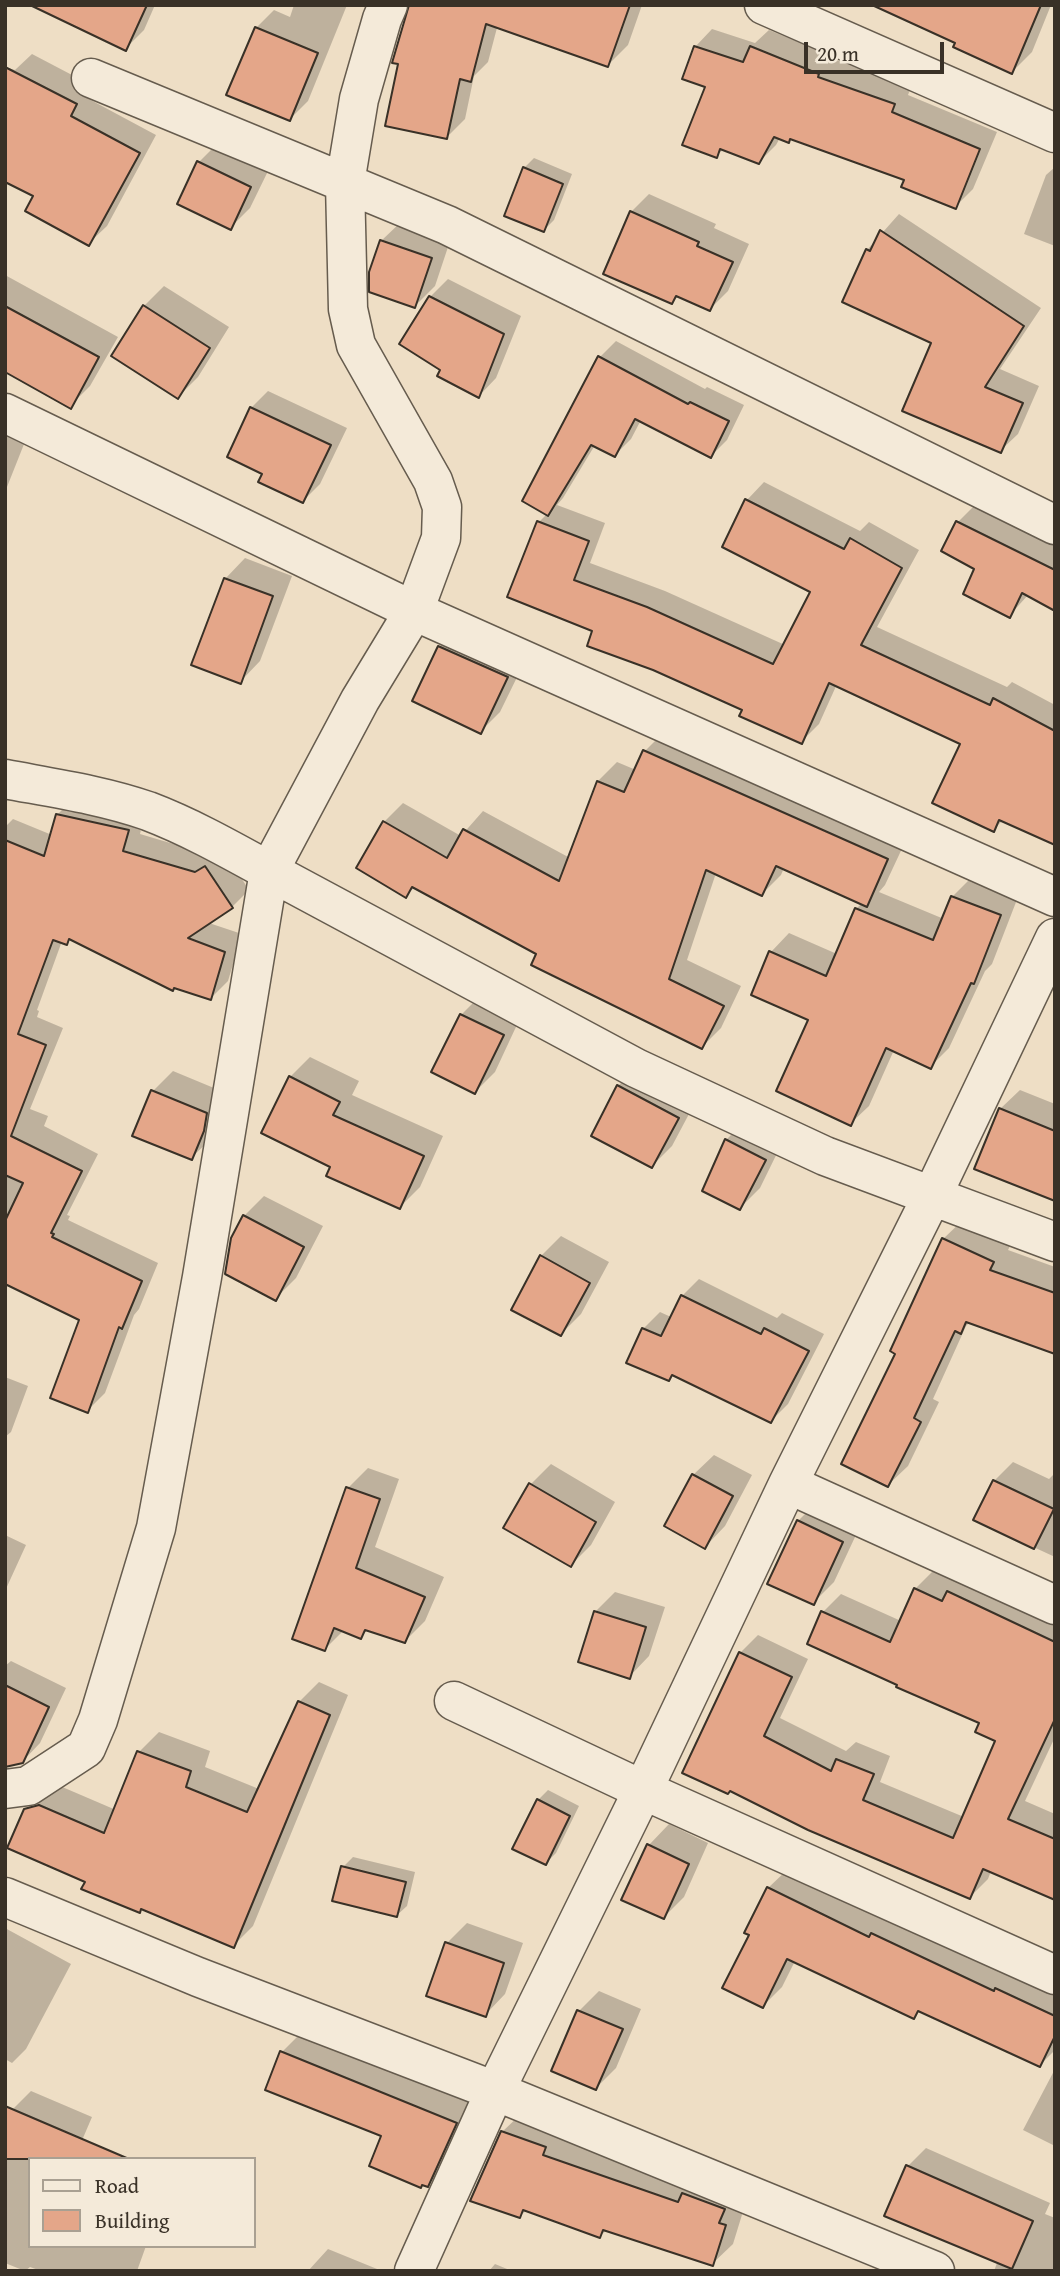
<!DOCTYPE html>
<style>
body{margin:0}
#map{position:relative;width:1060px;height:2276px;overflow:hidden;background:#eedec5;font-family:"Gentium Book Plus",serif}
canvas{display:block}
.frame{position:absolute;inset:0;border:7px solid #393127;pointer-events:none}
.legend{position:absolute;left:28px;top:2157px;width:228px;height:91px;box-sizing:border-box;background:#f4ead9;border:2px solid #a9a092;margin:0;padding:9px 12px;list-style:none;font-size:21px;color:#393127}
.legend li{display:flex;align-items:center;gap:14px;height:35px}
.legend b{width:35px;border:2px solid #a9a092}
.scale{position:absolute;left:804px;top:42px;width:140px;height:32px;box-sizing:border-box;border:4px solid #393127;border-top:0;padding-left:9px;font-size:21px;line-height:24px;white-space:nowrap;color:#393127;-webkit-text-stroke:5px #f4ead9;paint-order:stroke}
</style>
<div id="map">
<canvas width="1060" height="2276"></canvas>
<div class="frame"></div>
<ul class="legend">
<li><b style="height:9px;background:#f4ead9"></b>Road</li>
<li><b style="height:19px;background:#e4a689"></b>Building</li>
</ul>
<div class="scale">20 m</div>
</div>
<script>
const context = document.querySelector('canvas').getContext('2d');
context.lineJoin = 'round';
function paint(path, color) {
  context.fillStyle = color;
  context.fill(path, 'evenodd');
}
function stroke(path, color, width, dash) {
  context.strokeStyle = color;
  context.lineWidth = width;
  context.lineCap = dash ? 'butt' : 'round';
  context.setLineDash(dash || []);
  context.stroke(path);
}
paint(new Path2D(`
 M 34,5 L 155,5 L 144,30 L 125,49 Z
 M 294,5 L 347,5 L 308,101 L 290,119 L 256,28 L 274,10 L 290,17 Z
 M 411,5 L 503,5 L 488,62 L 474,76 L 465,119 L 447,137 Z
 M 547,5 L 642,5 L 628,45 L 608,65 Z
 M 876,5 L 1051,5 L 1032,52 L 1012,72 L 958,42 Z
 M 712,29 L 755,43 L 769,30 L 835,57 L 834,59 L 911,87 L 908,95 L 997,132 L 973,189 L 955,207 L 907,179 L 792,137 L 788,141 L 780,138 L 776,145 L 759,162 L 724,149 L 716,156 L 708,86 L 695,47 Z
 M 32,54 L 93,86 L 87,98 L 156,135 L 107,226 L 89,243 L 35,195 L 5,67 L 15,70 Z
 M 219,142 L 270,167 L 250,208 L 230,228 L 199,162 Z
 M 534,158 L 572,174 L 554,220 L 544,230 L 524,168 Z
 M 1055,167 L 1055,246 L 1024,234 L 1046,175 Z
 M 649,194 L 716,224 L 714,228 L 749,244 L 728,291 L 710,309 L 679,296 L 672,302 L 631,212 Z
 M 899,214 L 1041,308 L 1000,369 L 1039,386 L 1018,434 L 1000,451 L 933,342 L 867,250 Z
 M 402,221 L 451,238 L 435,286 L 415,306 L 381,241 Z
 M 5,275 L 118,337 L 90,386 L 70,406 L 5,370 Z
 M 448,279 L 521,316 L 496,378 L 479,396 L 442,369 L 430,297 Z
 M 164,286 L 229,327 L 198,377 L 178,397 L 113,356 L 144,306 Z
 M 616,341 L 705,389 L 707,387 L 744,405 L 727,440 L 711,456 L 641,420 L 631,439 L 615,455 L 595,445 L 563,498 L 557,505 L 605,523 L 590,563 L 665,591 L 785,645 L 812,591 L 724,546 L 747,500 L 764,482 L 860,531 L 869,522 L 919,550 L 877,627 L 1007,687 L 1012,682 L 1055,705 L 1055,843 L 1003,820 L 993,830 L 963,743 L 837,684 L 819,724 L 802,741 L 594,630 L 539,522 L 547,514 L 600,357 Z
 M 268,391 L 347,428 L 320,484 L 303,501 L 264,473 L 251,408 Z
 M 5,419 L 30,429 L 5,492 Z
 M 974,506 L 1055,546 L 1055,609 L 1028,595 L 1010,615 L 977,568 L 957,523 Z
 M 245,558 L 292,576 L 260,661 L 240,682 L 225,579 Z
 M 460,627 L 522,667 L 500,712 L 480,732 L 439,647 Z
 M 664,732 L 906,840 L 885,885 L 879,892 L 944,919 L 952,897 L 971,878 L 1018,897 L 992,964 L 985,971 L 949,1048 L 930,1067 L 894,1050 L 869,1106 L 850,1124 L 810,1019 L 771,952 L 789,933 L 837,954 L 856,909 L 862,903 L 784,868 L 781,875 L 762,894 L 716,873 L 687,960 L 741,986 L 721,1028 L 702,1047 L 538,953 L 415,887 L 406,895 L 359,868 L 384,822 L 403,803 L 461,836 L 483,811 L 570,858 L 598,781 L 617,762 L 636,770 L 645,751 Z
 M 75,797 L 145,813 L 140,834 L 214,856 L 223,850 L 249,890 L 232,907 L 209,923 L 242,934 L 228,981 L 211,998 L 71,938 L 66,943 L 62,941 L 37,1010 L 39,1011 L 37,1017 L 63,1028 L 30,1109 L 48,1116 L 44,1126 L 98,1154 L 67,1215 L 70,1216 L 68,1220 L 158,1263 L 139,1309 L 134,1315 L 105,1393 L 87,1411 L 81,1319 L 5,1224 L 5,824 L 7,825 L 13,819 L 52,835 L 57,815 Z
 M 481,995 L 522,1014 L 495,1072 L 475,1092 L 461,1015 Z
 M 310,1057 L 359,1081 L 352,1095 L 443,1136 L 420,1187 L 400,1207 L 333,1166 L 290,1077 Z
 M 638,1066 L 698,1097 L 672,1146 L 652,1166 L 618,1086 Z
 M 173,1071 L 226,1093 L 212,1138 L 191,1158 L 153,1091 Z
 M 1020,1090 L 1055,1104 L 1055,1200 L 1000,1109 Z
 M 746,1120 L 784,1139 L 760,1188 L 740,1208 L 726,1140 Z
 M 264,1196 L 323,1226 L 296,1278 L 276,1298 L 232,1239 L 244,1216 Z
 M 963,1220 L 1012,1242 L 1008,1250 L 1055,1267 L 1055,1352 L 970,1322 L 966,1326 L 933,1399 L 939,1402 L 908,1466 L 888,1485 L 898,1353 L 943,1239 Z
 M 561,1236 L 609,1262 L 581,1314 L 561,1334 L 541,1256 Z
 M 699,1279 L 777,1318 L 782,1313 L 824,1334 L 788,1404 L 771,1421 L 673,1374 L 669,1379 L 643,1329 L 660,1312 L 671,1317 L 682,1296 Z
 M 5,1377 L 28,1386 L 11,1432 L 5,1437 Z
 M 714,1455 L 752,1475 L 725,1526 L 705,1547 L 693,1475 Z
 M 1013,1462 L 1049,1479 L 1055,1473 L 1055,1557 L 975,1520 L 994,1481 Z
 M 551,1464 L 615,1502 L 591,1545 L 571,1565 L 531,1484 Z
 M 368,1468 L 399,1479 L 375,1547 L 444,1577 L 425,1621 L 405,1641 L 369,1629 L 360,1637 L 344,1630 L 325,1649 L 348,1488 Z
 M 818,1501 L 862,1522 L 834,1582 L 814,1602 L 798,1521 Z
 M 5,1535 L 26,1545 L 5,1591 Z
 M 933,1571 L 1055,1615 L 1055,1737 L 1025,1801 L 1055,1814 L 1055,1898 L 991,1871 L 988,1879 L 970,1897 L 731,1789 L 740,1653 L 758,1635 L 808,1659 L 780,1718 L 846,1751 L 856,1742 L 890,1756 L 880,1782 L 964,1817 L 997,1740 L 981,1722 L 900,1684 L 823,1612 L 841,1594 L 901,1621 L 915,1589 Z
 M 615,1592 L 665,1607 L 649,1656 L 629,1677 L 595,1612 Z
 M 11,1661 L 66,1688 L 40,1743 L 22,1762 L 5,1766 L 5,1666 Z
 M 319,1682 L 348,1695 L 253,1926 L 233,1946 L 143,1908 L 139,1911 L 87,1881 L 26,1810 L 46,1789 L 60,1786 L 116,1810 L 139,1752 L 159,1732 L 210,1751 L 205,1767 L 259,1789 L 299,1702 Z
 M 548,1790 L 579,1806 L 556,1853 L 546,1863 L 538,1800 Z
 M 669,1824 L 708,1843 L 684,1897 L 664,1917 L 624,1899 L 649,1845 Z
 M 353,1857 L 415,1872 L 407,1906 L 396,1916 L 343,1867 Z
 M 787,1870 L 1055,1989 L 1055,2050 L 1040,2065 L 920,2010 L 914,2016 L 795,1961 L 782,1987 L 763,2006 L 751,1934 L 768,1888 Z
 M 467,1923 L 523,1943 L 505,1994 L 485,2015 L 447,1943 Z
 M 5,1928 L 71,1964 L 26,2049 L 12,2063 L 5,2059 Z
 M 599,1991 L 641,2009 L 616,2068 L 596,2088 L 579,2011 Z
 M 302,2032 L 475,2103 L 448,2164 L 428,2185 L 383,2135 L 282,2052 Z
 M 1055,2069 L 1055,2146 L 1023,2130 Z
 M 31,2091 L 92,2117 L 74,2159 L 30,2159 L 30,2246 L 146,2246 L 137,2271 L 41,2271 L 30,2267 L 25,2271 L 5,2263 L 5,2126 L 13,2109 Z
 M 523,2112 L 745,2205 L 733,2244 L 712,2264 L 607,2230 L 600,2236 L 527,2210 L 520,2216 L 502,2132 Z
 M 926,2148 L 1050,2203 L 1045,2214 L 1055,2218 L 1055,2271 L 994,2271 L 997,2263 L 908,2166 Z
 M 328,2249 L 382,2271 L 308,2271 Z
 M 495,2264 L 512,2271 L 489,2271 Z`), '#0003');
const building = new Path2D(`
 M 30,5 L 147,5 L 126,51 Z
 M 409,5 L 630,5 L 608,67 L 486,24 L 471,82 L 460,79 L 447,139 L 385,126 L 398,64 L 392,63 Z
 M 872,5 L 1041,5 L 1012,74 L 953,47 L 955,43 Z
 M 255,27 L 318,53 L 290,121 L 226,95 Z
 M 694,46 L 743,62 L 750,46 L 819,74 L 818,77 L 895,104 L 892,112 L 980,149 L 956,209 L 901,187 L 904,180 L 790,139 L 789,143 L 774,137 L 759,164 L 720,149 L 717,158 L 682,145 L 705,87 L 682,79 Z
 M 5,67 L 77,104 L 71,116 L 140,153 L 89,246 L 25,211 L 33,196 L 5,182 Z
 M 197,161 L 251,187 L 231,230 L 177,204 Z
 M 523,167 L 563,184 L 544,232 L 504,216 Z
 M 630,211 L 699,242 L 697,246 L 733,262 L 710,311 L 676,296 L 672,304 L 603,274 Z
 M 880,230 L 1024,326 L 985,387 L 1023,403 L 1001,453 L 902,411 L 931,343 L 842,302 L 866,249 L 870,251 Z
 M 380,240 L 432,258 L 415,308 L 369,292 L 369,272 Z
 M 429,296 L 504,334 L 479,398 L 437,376 L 440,370 L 399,344 Z
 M 143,305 L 210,348 L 178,399 L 111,356 Z
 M 5,306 L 99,357 L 71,409 L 5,372 Z
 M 598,356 L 688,404 L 690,402 L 729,421 L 711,458 L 635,419 L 615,457 L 591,445 L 548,516 L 522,501 Z
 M 250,407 L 331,445 L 303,503 L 258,482 L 262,474 L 227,457 Z
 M 745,499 L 844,549 L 850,538 L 902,568 L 861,645 L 990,705 L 993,698 L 1055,731 L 1055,845 L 999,820 L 994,832 L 932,803 L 960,744 L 829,683 L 802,744 L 739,716 L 742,710 L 653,670 L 587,646 L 592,631 L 507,597 L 537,521 L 589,541 L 574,580 L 647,607 L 773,664 L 810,592 L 722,547 Z
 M 956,521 L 1055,570 L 1055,611 L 1022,593 L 1010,618 L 963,594 L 974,569 L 941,551 Z
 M 224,578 L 273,596 L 241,684 L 191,665 Z
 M 438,646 L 508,677 L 481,734 L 412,701 Z
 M 643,750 L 888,859 L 867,907 L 776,866 L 762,896 L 706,870 L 669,979 L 724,1006 L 702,1049 L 531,965 L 536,954 L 412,887 L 406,898 L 356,868 L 383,821 L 447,858 L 463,829 L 559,881 L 597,781 L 624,792 Z
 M 56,814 L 129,830 L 123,851 L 195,872 L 205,866 L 233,908 L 188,938 L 225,952 L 211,1000 L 174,988 L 173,991 L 69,939 L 67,945 L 53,940 L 18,1034 L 46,1045 L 11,1136 L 82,1171 L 51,1233 L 54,1234 L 52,1237 L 142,1281 L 122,1329 L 119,1327 L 88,1413 L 50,1398 L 79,1320 L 5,1284 L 5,1221 L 23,1183 L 5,1175 L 5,840 L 44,856 Z
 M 951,896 L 1001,915 L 974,984 L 971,983 L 931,1069 L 886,1048 L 851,1126 L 776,1091 L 808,1020 L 751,995 L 769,951 L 826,976 L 855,908 L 933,940 Z
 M 460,1014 L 504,1035 L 475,1094 L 431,1072 Z
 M 289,1076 L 340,1102 L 333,1115 L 424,1156 L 400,1209 L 326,1176 L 330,1167 L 261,1133 Z
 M 617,1085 L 679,1118 L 652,1168 L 591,1136 Z
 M 151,1090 L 207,1113 L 204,1131 L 192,1160 L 132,1136 Z
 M 999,1108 L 1055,1131 L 1055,1201 L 974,1169 Z
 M 725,1139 L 766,1160 L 740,1210 L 702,1191 Z
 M 243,1215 L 304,1247 L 276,1301 L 225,1274 L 231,1238 Z
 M 942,1238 L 994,1262 L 990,1270 L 1055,1293 L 1055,1354 L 966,1322 L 961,1334 L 955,1331 L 914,1418 L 921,1422 L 888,1487 L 841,1464 L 895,1354 L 890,1351 Z
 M 540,1255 L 590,1283 L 561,1336 L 511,1310 Z
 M 681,1295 L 761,1334 L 764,1328 L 809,1351 L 771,1423 L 672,1375 L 669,1381 L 626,1363 L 642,1328 L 661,1336 Z
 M 692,1474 L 733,1496 L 705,1549 L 664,1526 Z
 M 993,1480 L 1054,1509 L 1034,1549 L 973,1520 Z
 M 529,1483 L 596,1522 L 571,1567 L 503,1528 Z
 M 346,1487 L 380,1499 L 356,1568 L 425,1597 L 405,1643 L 365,1630 L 361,1639 L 334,1628 L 325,1651 L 292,1639 Z
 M 797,1520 L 843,1542 L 814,1605 L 767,1584 Z
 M 914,1588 L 942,1601 L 947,1591 L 1055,1642 L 1055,1719 L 1008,1819 L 1055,1839 L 1055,1900 L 983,1869 L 970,1899 L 808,1830 L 730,1791 L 728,1794 L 682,1773 L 739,1652 L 792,1677 L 764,1736 L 831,1771 L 836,1759 L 874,1774 L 863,1800 L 953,1838 L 995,1741 L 975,1732 L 979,1723 L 896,1687 L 897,1685 L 807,1644 L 821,1611 L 890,1642 Z
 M 594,1611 L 646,1627 L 630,1679 L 578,1662 Z
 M 5,1685 L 49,1707 L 23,1763 L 5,1767 Z
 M 298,1701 L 330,1715 L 234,1948 L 141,1909 L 140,1913 L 81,1889 L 85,1882 L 7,1848 L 24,1809 L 39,1805 L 104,1833 L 137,1751 L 191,1771 L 186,1787 L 247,1812 Z
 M 537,1799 L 570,1816 L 546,1865 L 512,1849 Z
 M 647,1844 L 689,1864 L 664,1919 L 621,1900 Z
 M 341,1866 L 406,1882 L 397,1917 L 332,1901 Z
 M 767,1887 L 869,1937 L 871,1933 L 994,1991 L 995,1988 L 1055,2016 L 1055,2036 L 1040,2067 L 918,2011 L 914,2019 L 787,1959 L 763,2008 L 722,1988 L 749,1935 L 744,1933 Z
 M 445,1942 L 504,1963 L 486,2017 L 426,1996 Z
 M 577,2010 L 623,2029 L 596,2090 L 551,2071 Z
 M 280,2051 L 457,2123 L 428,2187 L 422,2185 L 421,2188 L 369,2166 L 381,2136 L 265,2090 Z
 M 5,2106 L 129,2159 L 5,2159 Z
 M 501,2131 L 546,2147 L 543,2155 L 678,2202 L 682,2193 L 725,2209 L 719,2223 L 726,2225 L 713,2266 L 603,2230 L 600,2238 L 523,2210 L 520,2218 L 470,2201 Z
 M 906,2165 L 1033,2221 L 1012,2269 L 884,2216 Z`);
paint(building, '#e4a689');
stroke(building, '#393127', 2);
const street = new Path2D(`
 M 764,5 L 1055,133
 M 91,78 L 447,225 L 1055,525
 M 5,413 L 414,611 L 1055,897
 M 5,779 C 53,788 102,795 148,811 C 190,827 229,849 269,871 L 360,700 L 414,611 L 441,538 L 442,507 L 433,481 L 356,345 L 348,309 L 345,183 L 359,99 L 382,19 L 388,5
 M 788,1484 L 1055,1605
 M 454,1701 L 643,1790 L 1055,1975
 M 5,1789 L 28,1786 L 86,1748 L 98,1720 L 156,1528 L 202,1277 L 269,871 L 636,1068 L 825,1156 L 1055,1242
 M 5,1897 L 198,1977 L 495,2091 L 643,1790 L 788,1484 L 932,1196 L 1055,938
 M 414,2271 L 495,2091 L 935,2271`);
stroke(street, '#665c4e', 41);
stroke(street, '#f4ead9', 38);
</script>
